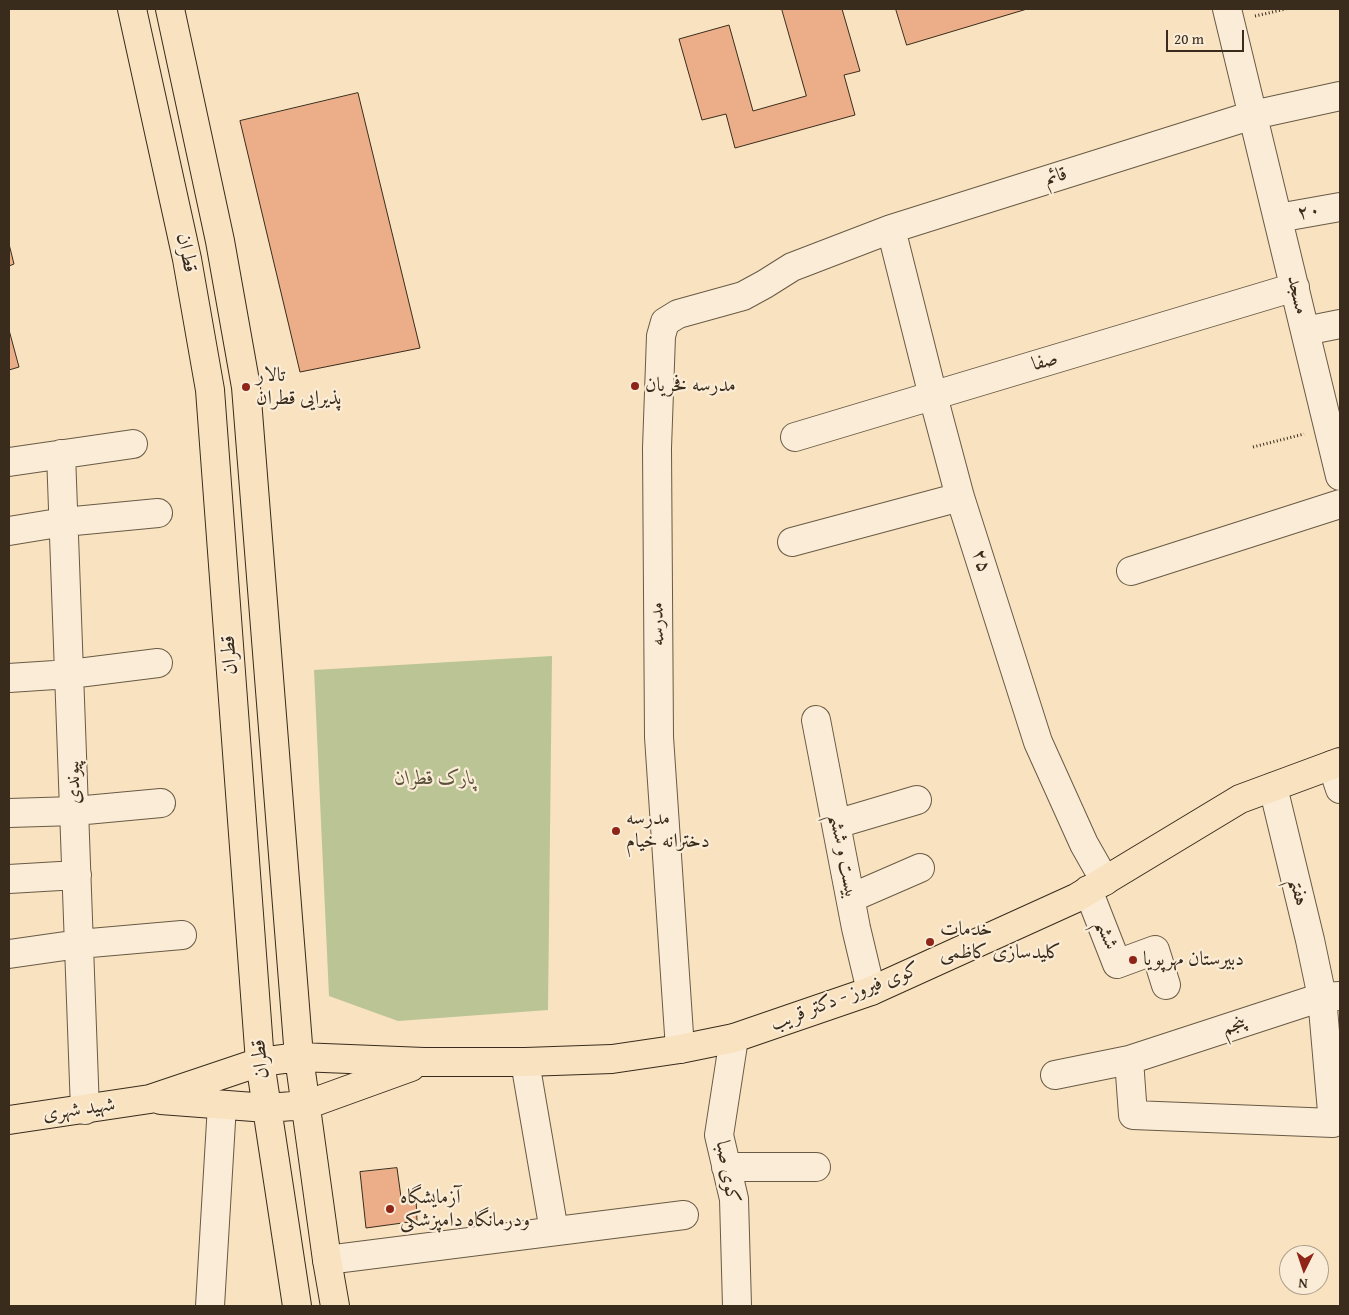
<!DOCTYPE html>
<meta charset="utf-8">
<style>
body{margin:0}
#map{position:relative;width:1349px;height:1315px;overflow:hidden;background:#f8e2c0;font-family:"Gentium Book Plus",serif}
canvas{display:block}
.frame{position:absolute;inset:0;border:10px solid #392c1c;pointer-events:none}
.north{position:absolute;left:1279px;top:1245px;width:50px;height:50px;box-sizing:border-box;background:#faecd6;border:1px solid #ad9f8c;border-radius:50%;rotate:184deg;font-size:14px;font-weight:700;line-height:20px;text-align:center;color:#392c1c}
.north::after{content:'';display:block;margin:auto;width:18px;height:22px;background:#8f2418;clip-path:polygon(50% 0,100% 100%,50% 72%,0 100%)}
.scale{position:absolute;left:1166px;top:30px;width:78px;height:22px;box-sizing:border-box;border:2px solid #392c1c;border-top:0;padding-left:6px;font-size:15px;line-height:18px;white-space:nowrap;color:#392c1c;-webkit-text-stroke:4px #faecd6;paint-order:stroke}
</style>
<div id="map">
<canvas width="1349" height="1315"></canvas>
<div class="frame"></div>
<div class="north">N</div>
<div class="scale">20 m</div>
</div>
<script>
const context = document.querySelector('canvas').getContext('2d');
context.lineJoin = 'round';
function paint(path, color) {
  context.fillStyle = color;
  context.fill(path, 'evenodd');
}
function stroke(path, color, width, dash) {
  context.strokeStyle = color;
  context.lineWidth = width;
  context.lineCap = dash ? 'butt' : 'round';
  context.setLineDash(dash || []);
  context.stroke(path);
}
function label(font, color, halo, rows, align = 'center') {
  context.font = font + ' "Gentium Book Plus",Amiri,serif';
  context.lineWidth = 4.5;
  context.setLineDash([]);
  context.textBaseline = 'middle';
  context.strokeStyle = halo;
  context.fillStyle = color;
  for (const [text, x, y, turn = 0] of rows) {
    context.save();
    context.translate(x, y);
    context.rotate((+turn || 0) * Math.PI / 180);
    context.textAlign = isNaN(turn) ? turn : align;
    if (halo) context.strokeText(text, 0, 0);
    context.fillText(text, 0, 0);
    context.restore();
  }
}
paint(new Path2D(`
 M 552,656 L 548,1010 L 398,1021 L 329,996 L 314,670 Z`), '#bbc494');
const building = new Path2D(`
 M 782,9 L 842,9 L 860,71 L 844,75 L 855,115 L 735,148 L 726,114 L 702,120 L 679,39 L 729,25 L 753,111 L 806,96 Z
 M 896,9 L 1027,9 L 907,45 Z
 M 358,93 L 420,348 L 300,372 L 240,121 Z
 M 9,244 L 14,264 L 9,266 Z
 M 9,330 L 19,367 L 9,370 Z
 M 397,1168 L 401,1197 L 416,1197 L 417,1221 L 366,1228 L 360,1172 Z`);
paint(building, '#ebae89');
stroke(building, '#392c1c', 1);
const minor = new Path2D(`
 M 1227,9 L 1340,476
 M 1278,218 L 1340,207
 M 891,229 L 933,396 L 960,497 L 1038,742 L 1084,844 L 1105,881
 M 1305,331 L 1340,324
 M 795,437 L 1295,287
 M 61,454 L 85,1110
 M 9,462 L 133,444
 M 9,531 L 64,522 L 158,513
 M 792,542 L 960,497
 M 1131,571 L 1340,504
 M 9,678 L 70,674 L 158,663
 M 816,720 L 856,928 L 871,991
 M 1332,765 L 1340,789
 M 9,813 L 75,811 L 161,803
 M 836,824 L 917,800
 M 9,879 L 77,875
 M 1088,890 L 1117,964 L 1155,950 L 1166,985
 M 851,898 L 920,868
 M 9,954 L 79,944 L 182,935
 M 734,1038 L 719,1135 L 734,1199 L 737,1306
 M 680,1049 L 659,737 L 657,448 L 661,336 L 665,322 L 678,314 L 743,296 L 765,284 L 792,267 L 891,229 L 1253,115 L 1340,96
 M 1129,1060 L 1133,1115 L 1333,1123 L 1322,997 L 1310,940 L 1273,787
 M 525,1062 L 554,1231
 M 1055,1075 L 1129,1060 L 1322,997 L 1340,996
 M 726,1167 L 816,1167
 M 327,1260 L 684,1215
 M 210,1306 L 222,1105`);
const major = new Path2D(`
 M 132,9 L 187,259 L 210,390 L 260,1062 L 297,1306
 M 170,9 L 220,241 L 246,387 L 299,1057 L 327,1260 L 335,1306
 M 161,1100 L 267,1108 L 306,1105 L 411,1067
 M 9,1120 L 150,1099 L 260,1062 L 299,1057 L 424,1062 L 525,1062 L 612,1059 L 680,1049 L 734,1038 L 871,991 L 1076,898 L 1240,799 L 1340,762`);
stroke(minor, '#695a45', 30);
stroke(major, '#392c1c', 30);
stroke(new Path2D(`
 M 1255,16 L 1286,9
 M 1253,447 L 1304,434`), '#392c1c', 3, [1, 2.5]);
stroke(minor, '#faecd6', 28);
stroke(major, '#f8e2c0', 28);
for (const [x, y, r, color] of [
 [635,386,5,"#8f2418"],
 [246,387,5,"#8f2418"],
 [616,831,5,"#8f2418"],
 [930,942,5,"#8f2418"],
 [1133,960,5,"#8f2418"],
 [390,1209,5,"#8f2418"]
]) {
  const dot = new Path2D();
  dot.arc(x, y, r, 0, 2 * Math.PI);
  context.fillStyle = color;
  context.fill(dot);
  stroke(dot, '#faecd6', 2);
}
label('20px', '#392c1c', '#faecd6', [
 ["قائم",1056,177,-17],
 ["۲۰",1309,212,-10],
 ["قطران",186,253,79],
 ["مسجد",1297,295,77],
 ["صفا",1045,362,-17],
 ["۲۵",981,561,72],
 ["مدرسه",658,624,-91],
 ["قطران",230,655,-94],
 ["پیوندی",74,782,-92],
 ["بیست و ششم",843,856,79],
 ["هفتم",1298,892,76],
 ["ششم",1106,935,69],
 ["کوی فیروز - دکتر قریب",845,997,-21],
 ["پنجم",1234,1026,-18],
 ["قطران",261,1059,-96],
 ["شهید شهری",79,1110,-8],
 ["کوی صبا",727,1172,80]
]);
label('20px', '#392c1c', '#faecd6', [
 ["تالار",256,376],
 ["پذیرایی قطران",256,399],
 ["مدرسه فخریان",645,386],
 ["مدرسه",626,819],
 ["دخترانه خیام",626,842],
 ["خدمات",940,930],
 ["کلیدسازی کاظمی",940,953],
 ["دبیرستان مهرپویا",1143,960],
 ["آزمایشگاه",400,1198],
 ["ودرمانگاه دامپزشکی",400,1221]
], 'left');
label('italic 20px', '#5a523a', '#faecd6', [
 ["پارک قطران",435,779]
]);
</script>
